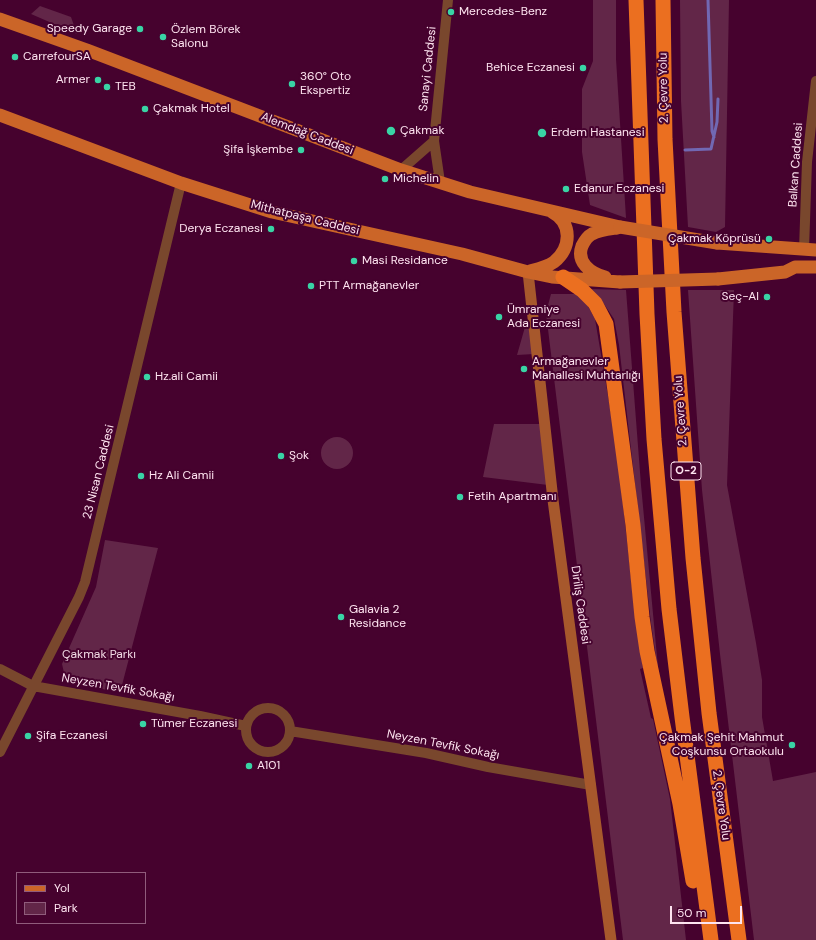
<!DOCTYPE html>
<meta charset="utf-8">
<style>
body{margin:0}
#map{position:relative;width:816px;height:940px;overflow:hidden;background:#46022e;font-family:"DM Sans",sans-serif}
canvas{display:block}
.legend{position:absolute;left:16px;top:872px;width:130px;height:52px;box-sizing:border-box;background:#46022e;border:1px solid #905c7c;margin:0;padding:5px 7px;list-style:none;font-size:12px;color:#fee4f0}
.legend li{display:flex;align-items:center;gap:8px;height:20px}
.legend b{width:20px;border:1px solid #905c7c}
.scale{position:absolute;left:670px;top:906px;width:72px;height:18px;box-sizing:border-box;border:2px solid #fee4f0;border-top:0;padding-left:5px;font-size:12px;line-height:14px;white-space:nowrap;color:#fee4f0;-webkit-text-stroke:3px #46022e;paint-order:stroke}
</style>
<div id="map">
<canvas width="816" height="940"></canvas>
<ul class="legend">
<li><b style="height:5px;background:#cb6528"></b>Yol</li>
<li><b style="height:11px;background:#622648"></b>Park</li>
</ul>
<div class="scale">50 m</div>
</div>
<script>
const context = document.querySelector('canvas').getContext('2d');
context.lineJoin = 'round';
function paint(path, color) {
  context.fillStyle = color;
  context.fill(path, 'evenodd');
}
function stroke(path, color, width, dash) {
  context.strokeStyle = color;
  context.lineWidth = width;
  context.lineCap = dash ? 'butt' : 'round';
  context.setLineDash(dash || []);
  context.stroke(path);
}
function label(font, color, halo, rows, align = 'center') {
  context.font = font + ' "DM Sans",sans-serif';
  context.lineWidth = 4;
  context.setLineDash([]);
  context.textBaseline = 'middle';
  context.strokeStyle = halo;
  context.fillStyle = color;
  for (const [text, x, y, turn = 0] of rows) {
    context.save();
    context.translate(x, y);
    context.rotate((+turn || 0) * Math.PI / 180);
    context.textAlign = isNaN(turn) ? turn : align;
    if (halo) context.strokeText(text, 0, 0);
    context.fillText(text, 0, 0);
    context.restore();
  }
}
paint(new Path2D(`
 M 593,0 L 616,0 L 616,59 L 626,218 L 590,205 L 582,152 L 582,89 L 593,61 Z
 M 680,0 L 729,0 L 725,227 L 716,232 L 688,227 L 681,101 Z
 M 40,6 L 71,17 L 77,34 L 31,14 Z
 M 589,289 L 626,290 L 641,485 L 659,678 L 651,623 L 619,345 L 614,319 L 604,304 Z
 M 688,290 L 734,290 L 727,485 L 756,643 L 762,680 L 762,717 L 773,781 L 816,772 L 816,940 L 754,940 L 720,654 L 702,490 Z
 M 551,294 L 577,294 L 588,306 L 595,319 L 617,449 L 634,605 L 643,668 L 640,669 L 651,718 L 653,719 L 670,799 L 686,940 L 623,940 L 546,313 Z
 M 527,320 L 533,321 L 534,354 L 517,355 Z
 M 494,424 L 545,424 L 548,485 L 483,477 Z
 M321 453a16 16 0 1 1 32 0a16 16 0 1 1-32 0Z
 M 105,540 L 158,548 L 122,685 L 106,690 L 65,677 L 62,664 L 96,587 Z`), '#622648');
stroke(new Path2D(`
 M 708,0 L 712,131 L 714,137
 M 685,150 L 711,149 L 717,122 L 718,99`), '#7168b3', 3);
stroke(new Path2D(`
 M 401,170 L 434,141
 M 440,182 L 434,141 L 448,0
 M 804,250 L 807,162 L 816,81
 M 0,669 L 33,686 L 200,716 L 246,726
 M246 730a22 22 0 1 1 44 0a22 22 0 1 1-44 0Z
 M 290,731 L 426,753 L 488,767 L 591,785
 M 0,752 L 79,597 L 85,582 L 181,183`), '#79472d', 10);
stroke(new Path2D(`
 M 528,272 L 553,500 L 611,940`), '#a7582c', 11);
stroke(new Path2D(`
 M 0,19 L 87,50 L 401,170 L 470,192 L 620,227
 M 0,115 L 181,183 L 272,212 L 462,254 L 528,272 L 552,277 L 620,282
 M 717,243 L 816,250
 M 530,271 C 538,269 547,267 554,262 C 571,248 573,223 552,212
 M 605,277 C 590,273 576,262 582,246 C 584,242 588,236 592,234 C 599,230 610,229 617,228
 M 718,279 L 785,272 L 795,267 L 816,267`), '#cb6528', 13);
stroke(new Path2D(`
 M 636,0 L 647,314 L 654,439 L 669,609 L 682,717 L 711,940
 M 663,0 L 665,139 L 674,312 L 693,558 L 709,713 L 739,940
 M 563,277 L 582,290 L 595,303 L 606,324 L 633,525 L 642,617 L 647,651 L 680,804 L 693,881`), '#eb6f20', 15);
stroke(new Path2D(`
 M 620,227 L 717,243
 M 620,282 L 718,279`), '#cb6528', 13);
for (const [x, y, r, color] of [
 [451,12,4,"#39d4a5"],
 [140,29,4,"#39d4a5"],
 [163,37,4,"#39d4a5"],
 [15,57,4,"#39d4a5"],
 [583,68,4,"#39d4a5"],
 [98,80,4,"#39d4a5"],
 [292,84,4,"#39d4a5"],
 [107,87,4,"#39d4a5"],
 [145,109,4,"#39d4a5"],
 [391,131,5,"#39d4a5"],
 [542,133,5,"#39d4a5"],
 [301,150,4,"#39d4a5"],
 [385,179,4,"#39d4a5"],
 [566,189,4,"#39d4a5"],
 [271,229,4,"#39d4a5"],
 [769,239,4,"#39d4a5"],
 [354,261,4,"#39d4a5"],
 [311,286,4,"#39d4a5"],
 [767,297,4,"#39d4a5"],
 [499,317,4,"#39d4a5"],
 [524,369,4,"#39d4a5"],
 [147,377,4,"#39d4a5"],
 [281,456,4,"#39d4a5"],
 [141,476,4,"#39d4a5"],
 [460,497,4,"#39d4a5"],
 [341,617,4,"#39d4a5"],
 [143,724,4,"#39d4a5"],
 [28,736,4,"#39d4a5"],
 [792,745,4,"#39d4a5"],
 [249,766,4,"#39d4a5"]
]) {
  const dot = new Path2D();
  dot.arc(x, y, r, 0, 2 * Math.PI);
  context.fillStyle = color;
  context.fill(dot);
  stroke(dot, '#46022e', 1.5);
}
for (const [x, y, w] of [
 [686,471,30]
]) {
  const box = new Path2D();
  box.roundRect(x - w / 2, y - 9, w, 18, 3);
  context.fillStyle = '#46022e';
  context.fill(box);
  stroke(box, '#fee4f0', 1);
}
label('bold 11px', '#fee4f0', null, [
 ["O-2",686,471]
]);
label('12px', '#fee4f0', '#46022e', [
 ["Mercedes-Benz",459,12],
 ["Speedy Garage",132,29,"right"],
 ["Özlem Börek",171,30],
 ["Salonu",171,44],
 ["CarrefourSA",23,57],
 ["Behice Eczanesi",575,68,"right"],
 ["360° Oto",300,77],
 ["Ekspertiz",300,91],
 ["Armer",90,80,"right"],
 ["TEB",115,87],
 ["Çakmak Hotel",153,109],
 ["Çakmak",400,131],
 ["Erdem Hastanesi",551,133],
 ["Şifa İşkembe",293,150,"right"],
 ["Michelin",393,179],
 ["Edanur Eczanesi",574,189],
 ["Derya Eczanesi",263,229,"right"],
 ["Çakmak Köprüsü",761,239,"right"],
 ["Masi Residance",362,261],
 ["PTT Armağanevler",319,286],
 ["Seç-Al",759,297,"right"],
 ["Ümraniye",507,310],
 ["Ada Eczanesi",507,324],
 ["Armağanevler",532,362],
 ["Mahallesi Muhtarlığı",532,376],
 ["Hz.ali Camii",155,377],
 ["Şok",289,456],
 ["Hz Ali Camii",149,476],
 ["Fetih Apartmanı",468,497],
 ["Galavia 2",349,610],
 ["Residance",349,624],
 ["Tümer Eczanesi",151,724],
 ["Şifa Eczanesi",36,736],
 ["Çakmak Şehit Mahmut",784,738,"right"],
 ["Coşkunsu Ortaokulu",784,752,"right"],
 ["A101",257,766]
], 'left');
label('12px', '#fee4f0', '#46022e', [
 ["Sanayi Caddesi",428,69,-84],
 ["2. Çevre Yolu",664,88,-91],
 ["Alemdağ Caddesi",307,134,21],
 ["Balkan Caddesi",796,165,-86],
 ["Mithatpaşa Caddesi",305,218,14],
 ["2. Çevre Yolu",681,411,-94],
 ["23 Nisan Caddesi",99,472,-76],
 ["Diriliş Caddesi",580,605,82],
 ["Neyzen Tevfik Sokağı",118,688,10],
 ["Neyzen Tevfik Sokağı",443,745,11],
 ["2. Çevre Yolu",721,805,82]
]);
label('12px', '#f1dae4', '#46022e', [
 ["Çakmak Parkı",99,655]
]);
</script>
